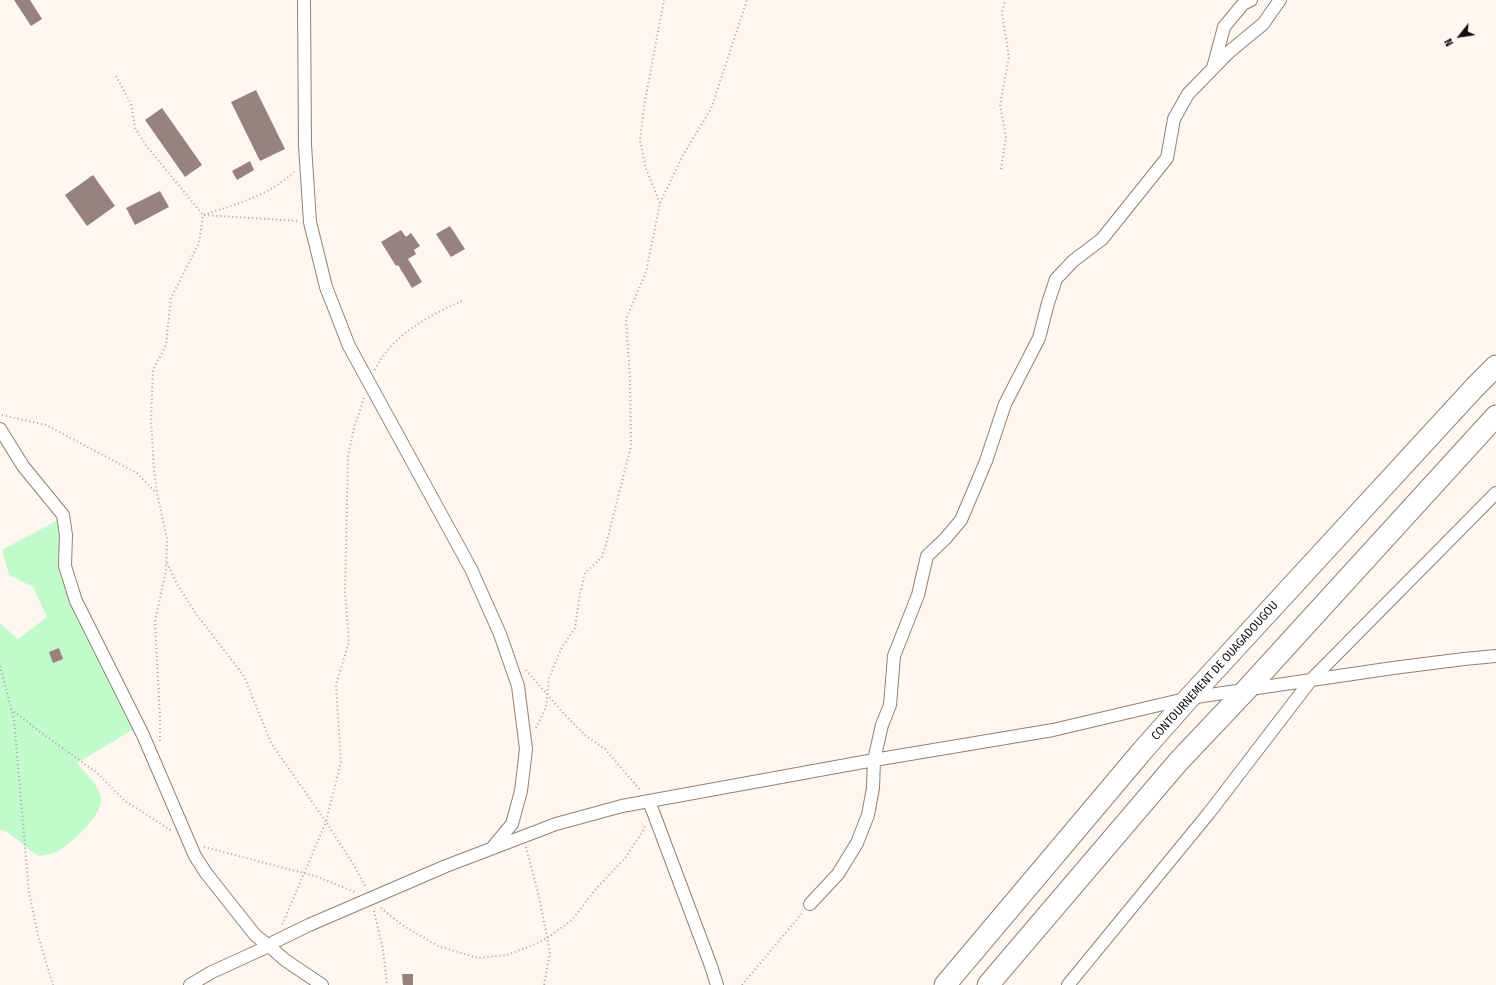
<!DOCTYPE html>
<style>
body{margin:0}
#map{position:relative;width:1496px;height:985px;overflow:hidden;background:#fdf6f1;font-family:"Fira Sans Condensed",sans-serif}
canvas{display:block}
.north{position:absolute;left:1440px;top:16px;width:40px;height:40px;-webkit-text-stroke:3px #fff;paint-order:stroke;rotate:240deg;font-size:11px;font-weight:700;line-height:16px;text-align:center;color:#130e09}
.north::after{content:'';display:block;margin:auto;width:14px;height:18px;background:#130e09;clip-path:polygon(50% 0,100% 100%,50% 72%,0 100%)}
</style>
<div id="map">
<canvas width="1496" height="985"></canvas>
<div class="north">N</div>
</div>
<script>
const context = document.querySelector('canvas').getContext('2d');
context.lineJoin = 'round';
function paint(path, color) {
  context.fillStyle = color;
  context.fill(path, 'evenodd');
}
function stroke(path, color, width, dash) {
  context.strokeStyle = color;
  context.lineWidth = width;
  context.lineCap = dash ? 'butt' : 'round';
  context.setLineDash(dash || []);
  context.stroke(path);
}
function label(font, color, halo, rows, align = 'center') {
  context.font = font + ' "Fira Sans Condensed",sans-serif';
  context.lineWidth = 4;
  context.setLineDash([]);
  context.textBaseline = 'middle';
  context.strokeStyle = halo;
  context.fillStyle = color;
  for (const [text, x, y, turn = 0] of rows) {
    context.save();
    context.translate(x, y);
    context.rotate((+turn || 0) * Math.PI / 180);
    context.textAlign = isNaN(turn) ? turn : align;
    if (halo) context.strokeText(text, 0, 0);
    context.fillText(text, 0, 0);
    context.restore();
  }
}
paint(new Path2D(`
 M 62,518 L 65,559 L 79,599 L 142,724 L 77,763 C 85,774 98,783 101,798 C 105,813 69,846 56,852 C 51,855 43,855 38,856 L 6,831 L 0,830 L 0,623 L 18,639 L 47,617 L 33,587 L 9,575 L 2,550 Z`), '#c1facb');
paint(new Path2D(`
 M 14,0 L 30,0 L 42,19 L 31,26 Z
 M 256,90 L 285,149 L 260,161 L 231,102 Z
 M 162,108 L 202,165 L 185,177 L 145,120 Z
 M 250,161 L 254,170 L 237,180 L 232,171 Z
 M 93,175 L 115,206 L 87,226 L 65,195 Z
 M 160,191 L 169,207 L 135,225 L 126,208 Z
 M 450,226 L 465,249 L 451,257 L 436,234 Z
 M 401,230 L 406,237 L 411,233 L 420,246 L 414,250 L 416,254 L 408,259 L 422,282 L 412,288 L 398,265 L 396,266 L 381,242 Z
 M 59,648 L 63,659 L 53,663 L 49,652 Z
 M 402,974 L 413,974 L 413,985 L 403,985 Z`), '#97827e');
const minor = new Path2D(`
 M 304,0 L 305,145 L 310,222 L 326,287 L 349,346 L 471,569 L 500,634 L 518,686 L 526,749 L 521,791 L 512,824 L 492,848
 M 1213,68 L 1224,27 L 1243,4 L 1251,0
 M 0,429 L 23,466 L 63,515 L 66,535 L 65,566 L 76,601 L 143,735 L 195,856 L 206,873 L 255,935 L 269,946 L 285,960 L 322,985
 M 649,801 L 711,966 L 717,985
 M 810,904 L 838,874 L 857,843 L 868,815 L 873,788 L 874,760 L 882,725 L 890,705 L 894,656 L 918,595 L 927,556 L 945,539 L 961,520 L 986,461 L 1005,404 L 1039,338 L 1048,303 L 1056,279 L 1073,261 L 1102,239 L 1167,158 L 1174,119 L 1188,94 L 1229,52 L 1263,24 L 1280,0
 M 190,985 L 212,972 L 269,946 L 274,942 L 309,925 L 446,866 L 556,824 L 622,806 L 874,760 L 1053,730 L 1189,698 L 1393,668 L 1464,659 L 1496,656
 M 1068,985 L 1209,813 L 1311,680 L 1496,493`);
const trunk = new Path2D(`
 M 945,985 L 1143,750 L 1189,698 L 1475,387 L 1496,366
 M 988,985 L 1178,762 L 1247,689 L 1496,416`);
stroke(minor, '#918275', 14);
stroke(trunk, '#918275', 23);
stroke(new Path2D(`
 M 116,76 L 131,104 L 135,128 L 145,144 L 203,215 L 299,221
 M 1001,169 L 1006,137 L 1000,105 L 1009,57 L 1002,13 L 1005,0
 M 660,203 L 646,169 L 640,140 L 645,101 L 664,0
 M 375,370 C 391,335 430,315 464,300
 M 364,398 L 354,428 L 348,456 L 345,592 L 349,642 L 336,685 L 341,762 L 326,822 L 355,867 L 366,888
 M 2,415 L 46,425 L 137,473 L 156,493
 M 167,563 L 178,586 L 197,615 L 244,676 L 271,743 L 326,822 L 282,925
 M 0,666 L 14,719 L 29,893 L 38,935 L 53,985
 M 526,670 L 565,715 L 586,736 L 605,749 L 641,791
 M 11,709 L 44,735 L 96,772 L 125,801 L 172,831
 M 536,728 L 546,707 L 549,678 L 562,647 L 575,628 L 580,593 L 585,573 L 602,557 L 608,537 L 631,446 L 630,380 L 626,319 L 646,272 L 660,203 L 683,155 L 711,109 L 747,0
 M 160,741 L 160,718 L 155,621 L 166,571 L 167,539 L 157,493 L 154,470 L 151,419 L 153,370 L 166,345 L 171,298 L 199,243 L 203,215 C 237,204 268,196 294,172
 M 204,847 L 315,876 L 355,892
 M 526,847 L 539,897 L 550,952 L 544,985
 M 381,908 L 402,925 L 438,946 L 478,958 L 507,955 L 531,946 L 547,938 L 572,920 L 595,890 L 626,857 L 644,829 L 645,824
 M 374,911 L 383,950 L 387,985
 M 742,985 L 803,912`), '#a9a39e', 2, [1, 3]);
stroke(minor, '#fff', 12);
stroke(trunk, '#fff', 21);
label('12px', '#130e09', '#fff', [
 ["CONTOURNEMENT DE OUAGADOUGOU",1215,671,-48]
]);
</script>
